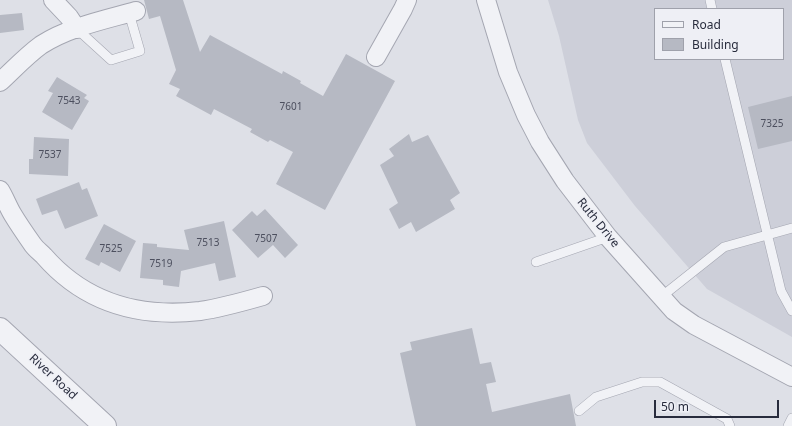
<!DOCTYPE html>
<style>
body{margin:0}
#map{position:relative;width:792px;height:426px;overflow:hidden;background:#dee0e7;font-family:"Noto Sans",sans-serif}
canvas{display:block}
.legend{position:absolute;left:654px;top:8px;width:130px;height:52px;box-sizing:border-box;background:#eeeff5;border:1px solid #9fa1ab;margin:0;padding:5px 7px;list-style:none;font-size:12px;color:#282c3d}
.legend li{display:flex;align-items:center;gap:8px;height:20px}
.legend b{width:20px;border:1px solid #9fa1ab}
.scale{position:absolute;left:654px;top:400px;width:125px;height:18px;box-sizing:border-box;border:2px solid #282c3d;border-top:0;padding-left:5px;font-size:12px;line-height:14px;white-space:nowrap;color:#282c3d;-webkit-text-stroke:3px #eeeff5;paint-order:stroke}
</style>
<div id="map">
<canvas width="792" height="426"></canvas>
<ul class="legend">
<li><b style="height:5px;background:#f1f2f6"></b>Road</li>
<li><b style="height:11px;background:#b6b9c3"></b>Building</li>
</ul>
<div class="scale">50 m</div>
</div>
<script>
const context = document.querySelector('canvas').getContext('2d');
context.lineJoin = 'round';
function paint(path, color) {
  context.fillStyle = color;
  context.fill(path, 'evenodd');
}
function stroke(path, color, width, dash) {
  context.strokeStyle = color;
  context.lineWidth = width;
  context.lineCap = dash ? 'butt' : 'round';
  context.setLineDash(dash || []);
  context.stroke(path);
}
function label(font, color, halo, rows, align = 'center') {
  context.font = font + ' "Noto Sans",sans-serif';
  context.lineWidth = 3;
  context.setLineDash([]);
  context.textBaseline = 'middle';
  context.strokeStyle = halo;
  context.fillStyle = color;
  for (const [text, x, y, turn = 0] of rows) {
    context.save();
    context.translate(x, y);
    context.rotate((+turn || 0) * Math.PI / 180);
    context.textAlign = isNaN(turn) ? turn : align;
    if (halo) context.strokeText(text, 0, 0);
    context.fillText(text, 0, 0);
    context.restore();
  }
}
paint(new Path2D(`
 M 548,0 L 792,0 L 792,337 L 707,289 L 635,206 L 587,143 L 578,120 L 559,36 ZM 655,9 L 783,9 L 783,59 L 655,59 Z`), '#cdcfd9');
paint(new Path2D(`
 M 144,0 L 183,0 L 200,52 L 210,35 L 282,74 L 283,71 L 301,81 L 300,83 L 323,96 L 346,54 L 395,81 L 325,210 L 276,184 L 293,152 L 270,140 L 268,142 L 250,132 L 252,129 L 214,109 L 211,115 L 176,96 L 180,89 L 169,84 L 176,70 L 160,16 L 149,19 Z
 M 22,13 L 24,30 L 0,33 L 0,15 Z
 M 57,77 L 87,95 L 84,98 L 89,101 L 72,130 L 42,112 L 53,93 L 48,91 Z
 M 792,96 L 792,141 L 758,149 L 748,107 Z
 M 409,134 L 412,142 L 428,135 L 460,193 L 450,200 L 455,209 L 416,232 L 411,222 L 399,229 L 389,209 L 398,203 L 380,165 L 394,156 L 389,149 Z
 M 34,137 L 69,139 L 68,176 L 29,174 L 29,159 L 33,159 Z
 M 79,182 L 82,190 L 87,188 L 98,216 L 65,229 L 57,210 L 42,215 L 36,199 Z
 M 265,209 L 298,245 L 285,258 L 273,245 L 258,258 L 232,230 L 252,211 L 257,216 Z
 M 224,221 L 236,277 L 219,281 L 215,263 L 181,271 L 179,287 L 163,285 L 163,280 L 140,278 L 143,243 L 157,244 L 157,247 L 189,250 L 184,230 Z
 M 104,224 L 136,241 L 120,272 L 101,262 L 99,266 L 85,259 Z
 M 472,328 L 480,364 L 491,362 L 496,382 L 486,384 L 492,412 L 570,394 L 576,426 L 416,426 L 400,353 L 412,350 L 410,342 Z`), '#b6b9c3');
const service = new Path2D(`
 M 710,0 L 712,9
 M 77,29 L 111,60 L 140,51 L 129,13
 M 725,59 L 781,291 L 792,311
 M 536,262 L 608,237
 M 661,297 L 724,247 L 792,228
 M 579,411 L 596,397 L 642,382 L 660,382 L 727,419 L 730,426
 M 788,426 L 792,418`);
const minor = new Path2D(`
 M 53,0 L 69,17 L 77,29
 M 486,0 L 508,72 L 526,115 L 540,142 L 565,181 L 608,237 L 674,311 L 694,325 L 792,377
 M 376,57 L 403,9 L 407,0
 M 0,82 C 13,70 26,56 41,45 C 69,27 104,20 136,11
 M 0,190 C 5,198 8,207 13,215 C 19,225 26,235 33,245 C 36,249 40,252 44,256 C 85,303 139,318 200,311 C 221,308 242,302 263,296`);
const tertiary = new Path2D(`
 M 0,329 L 105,426`);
stroke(service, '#a4a6b1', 10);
stroke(minor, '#a4a6b1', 20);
stroke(tertiary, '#a4a6b1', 24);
stroke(service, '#f1f2f6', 9);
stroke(minor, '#f1f2f6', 18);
stroke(tertiary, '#f1f2f6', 22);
label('10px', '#4c4f5e', null, [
 ["7543",69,101],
 ["7601",291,107],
 ["7325",772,124],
 ["7537",50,155],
 ["7507",266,239],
 ["7513",208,243],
 ["7525",111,249],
 ["7519",161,264]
]);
label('12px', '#282c3d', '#eeeff5', [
 ["Ruth Drive",598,223,51],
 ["River Road",53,377,43]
]);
</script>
